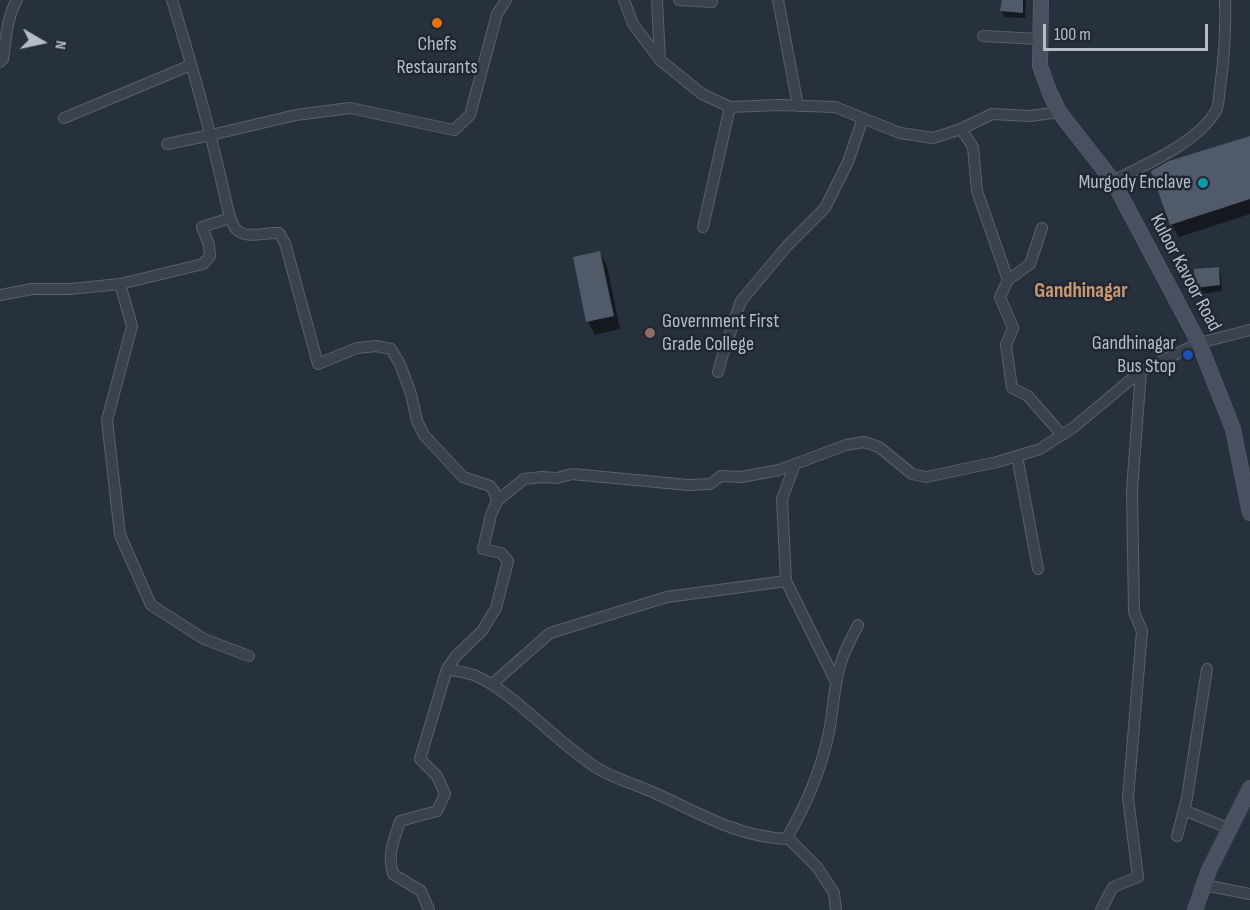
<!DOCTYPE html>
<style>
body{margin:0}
#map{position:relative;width:1250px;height:910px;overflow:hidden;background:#27303d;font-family:"Sofia Sans Condensed",sans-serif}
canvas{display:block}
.north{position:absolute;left:12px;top:12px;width:60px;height:60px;-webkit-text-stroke:4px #202732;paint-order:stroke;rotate:99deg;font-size:16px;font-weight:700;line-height:24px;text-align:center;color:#b7bdc8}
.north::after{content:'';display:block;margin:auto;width:21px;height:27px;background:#b7bdc8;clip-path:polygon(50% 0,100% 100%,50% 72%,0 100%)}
.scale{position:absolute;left:1043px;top:24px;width:165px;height:27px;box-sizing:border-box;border:3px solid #b7bdc8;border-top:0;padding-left:8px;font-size:18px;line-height:21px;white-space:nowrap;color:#b7bdc8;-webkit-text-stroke:4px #202732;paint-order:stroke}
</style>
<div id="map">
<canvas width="1250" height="910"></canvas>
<div class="north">N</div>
<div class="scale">100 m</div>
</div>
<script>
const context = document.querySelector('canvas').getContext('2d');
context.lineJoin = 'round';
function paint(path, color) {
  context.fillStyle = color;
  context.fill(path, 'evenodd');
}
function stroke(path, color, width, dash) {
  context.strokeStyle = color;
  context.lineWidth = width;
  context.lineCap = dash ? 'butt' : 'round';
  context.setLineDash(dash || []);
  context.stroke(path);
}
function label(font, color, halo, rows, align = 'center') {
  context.font = font + ' "Sofia Sans Condensed",sans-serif';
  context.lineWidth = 5;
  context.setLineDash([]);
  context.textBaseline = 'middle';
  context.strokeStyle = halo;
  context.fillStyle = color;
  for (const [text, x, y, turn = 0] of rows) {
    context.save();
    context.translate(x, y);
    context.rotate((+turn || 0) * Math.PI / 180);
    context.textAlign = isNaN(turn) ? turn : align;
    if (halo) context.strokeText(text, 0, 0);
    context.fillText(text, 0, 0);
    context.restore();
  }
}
paint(new Path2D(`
 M 1003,0 L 1026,0 L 1025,18 L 1005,17 L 1001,11 Z
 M 1250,137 L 1250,214 L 1179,237 L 1171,224 Z
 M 600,253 L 607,266 L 620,329 L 595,335 L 588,322 L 575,258 Z
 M 1218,269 L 1221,275 L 1222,291 L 1200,294 L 1197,288 L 1196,271 Z`), '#0007');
paint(new Path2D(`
 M 1002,0 L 1023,0 L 1023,13 L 1000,11 Z
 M 1250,136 L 1250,199 L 1170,225 L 1151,171 L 1169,161 Z
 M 600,251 L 614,316 L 586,322 L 573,257 Z
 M 1219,267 L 1220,285 L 1195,288 L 1194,269 Z`), '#505a68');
const street = new Path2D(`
 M 172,0 C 191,62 209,125 223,188 C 226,199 229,224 238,231 C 249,239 266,232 279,233 L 285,243 L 318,364 L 357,348 L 376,346 L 391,349 L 400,364 L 411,394 L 417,421 L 424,435 L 463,477 L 490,486 L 494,491 L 497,501 L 491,515 L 483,549 L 501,553 L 508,561 L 496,608 L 482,631 L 456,656 L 447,669 L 420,759 L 437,776 L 445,794 L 437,811 L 400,821 C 394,841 387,852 393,874 L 421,891 L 429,910
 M 624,0 L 633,24 L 660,60 L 702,94 L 730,107 L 779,105 L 835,107 L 900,133 L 933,138 L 961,129 L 992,114 L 1030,116 L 1059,112
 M 657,0 L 660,60
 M 679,0 L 712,2
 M 778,0 L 798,106
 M 983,36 L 1040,39
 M 0,62 L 3,59 C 6,40 7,16 17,0
 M 64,118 L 191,65
 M 961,129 L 973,147 L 977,191 L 1008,280
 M 167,144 L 211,135 L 296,115 L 350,108 L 454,130 L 470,115 L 497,14 L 506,0
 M 1113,181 C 1146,164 1196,144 1216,111 C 1219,105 1219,95 1220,88 C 1224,59 1226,30 1225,0
 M 703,227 L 730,107
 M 1042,228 L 1030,264 L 1008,280 L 1000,297 L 1013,328 L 1006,345 L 1012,388 L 1028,396 L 1062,435
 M 120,284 L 132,326 L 107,420 L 120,535 L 151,605 L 204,639 L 249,656
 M 0,295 L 32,289 L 70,289 L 120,284 L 203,264 L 210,256 L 209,245 L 202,227 L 230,218
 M 718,372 L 723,354 L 741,301 L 787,246 L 825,208 L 848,162 L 863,118
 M 1017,456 L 1038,569
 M 795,464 L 782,499 L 786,581 L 836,682
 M 497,501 L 524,479 L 542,477 L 557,478 L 572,474 L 688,485 L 710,484 L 721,476 L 741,477 L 779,470 L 846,445 L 864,442 L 879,447 L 912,474 L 926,477 L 997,462 L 1040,449 L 1074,427 L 1141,371
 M 447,669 C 455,671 465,672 474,675 C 506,689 531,716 558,738 C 569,748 582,757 594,766 C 613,779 636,784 657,794 C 701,814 736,836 786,839 C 806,806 821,770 829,732 C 834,706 834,679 844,654 C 848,644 853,635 858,625
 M 492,684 L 550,633 L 667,597 L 786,581
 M 1184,810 L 1230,829
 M 788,836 L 791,841 L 817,867 L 834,893 L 836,910
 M 1177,836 L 1187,798 L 1207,669
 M 1204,885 L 1250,894
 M 1101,910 L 1113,887 L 1138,877 L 1128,798 L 1142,631 L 1134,612 L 1132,490 L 1141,371 L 1199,343 L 1250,330`);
const secondary = new Path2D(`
 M 1041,0 L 1040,66 L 1049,91 L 1059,112 L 1113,181 L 1199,343 L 1233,429 L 1250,513
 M 1195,910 L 1209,870 L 1250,788`);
stroke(street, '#59606b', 12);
stroke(secondary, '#59606b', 16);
stroke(street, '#3b424d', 10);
stroke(secondary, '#495160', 15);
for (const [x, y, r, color] of [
 [437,23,6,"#e8710a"],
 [1203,183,6,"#0f9aa8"],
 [650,333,6,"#8d6e63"],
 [1188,355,6,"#1a4fb4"]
]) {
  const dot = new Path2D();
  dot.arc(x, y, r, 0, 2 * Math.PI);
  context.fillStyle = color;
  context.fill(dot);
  stroke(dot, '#202732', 2);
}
label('20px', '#b7bdc8', '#202732', [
 ["Chefs",437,45,"center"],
 ["Restaurants",437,68,"center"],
 ["Murgody Enclave",1191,183],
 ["Government First",662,322,"left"],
 ["Grade College",662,345,"left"],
 ["Gandhinagar",1176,344],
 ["Bus Stop",1176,367]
], 'right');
label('20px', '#b7bdc8', '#202732', [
 ["Kuloor Kavoor Road",1185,273,62]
]);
label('bold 21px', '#cc986e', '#202732', [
 ["Gandhinagar",1081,292]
]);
</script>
